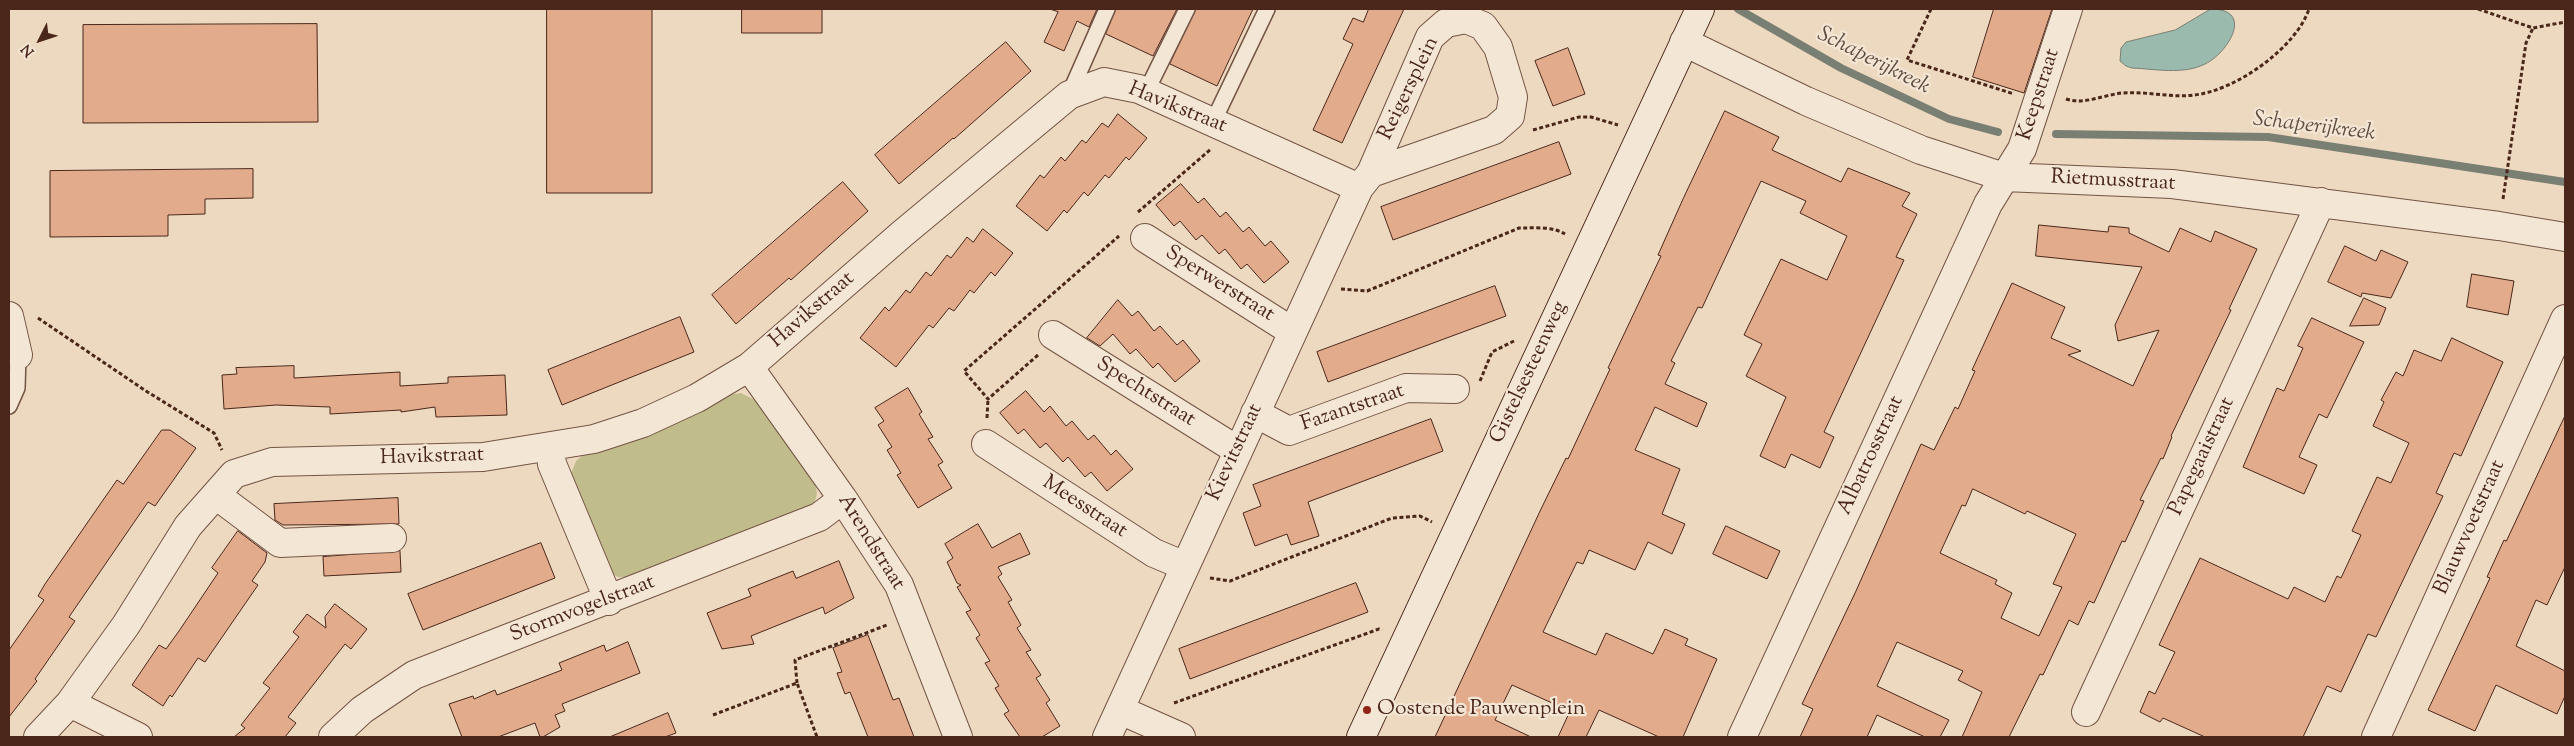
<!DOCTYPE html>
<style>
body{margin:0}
#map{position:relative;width:2574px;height:746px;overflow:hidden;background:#edd9bf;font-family:"Sorts Mill Goudy",serif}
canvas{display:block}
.frame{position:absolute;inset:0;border:10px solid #4b271b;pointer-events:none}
.north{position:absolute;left:15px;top:15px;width:50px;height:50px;-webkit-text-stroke:4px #f3e6d5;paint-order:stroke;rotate:229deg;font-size:14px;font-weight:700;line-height:20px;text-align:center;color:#4b271b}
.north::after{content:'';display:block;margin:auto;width:18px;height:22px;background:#4b271b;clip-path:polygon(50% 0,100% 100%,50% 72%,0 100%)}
</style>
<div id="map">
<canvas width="2574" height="746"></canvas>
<div class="frame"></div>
<div class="north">N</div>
</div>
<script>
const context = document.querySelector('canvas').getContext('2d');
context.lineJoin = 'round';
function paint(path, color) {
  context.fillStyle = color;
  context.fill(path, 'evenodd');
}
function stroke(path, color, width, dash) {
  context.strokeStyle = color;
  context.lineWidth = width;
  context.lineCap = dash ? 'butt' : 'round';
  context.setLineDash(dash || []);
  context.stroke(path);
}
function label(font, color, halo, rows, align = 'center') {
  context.font = font + ' "Sorts Mill Goudy",serif';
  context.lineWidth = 4.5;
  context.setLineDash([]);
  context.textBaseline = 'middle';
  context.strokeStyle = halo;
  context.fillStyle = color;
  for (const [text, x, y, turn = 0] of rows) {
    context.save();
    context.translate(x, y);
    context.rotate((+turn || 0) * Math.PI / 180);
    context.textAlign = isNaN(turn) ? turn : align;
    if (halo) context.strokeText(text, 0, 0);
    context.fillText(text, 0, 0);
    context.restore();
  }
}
paint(new Path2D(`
 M 741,393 L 755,400 C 769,418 809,467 816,487 C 818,495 816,502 810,508 L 632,577 L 618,577 L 612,574 L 570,476 L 576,461 L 583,455 L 621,444 L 728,395 Z`), '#c0bc8c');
const water = new Path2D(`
 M 2211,9 C 2256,9 2227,54 2205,64 C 2183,75 2155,69 2132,68 L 2126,66 L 2120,61 L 2121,48 L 2126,42 L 2175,30 Z`);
paint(water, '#9abaae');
stroke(water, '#7a7f73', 1);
stroke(new Path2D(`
 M 1738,9 L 1841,68 L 1949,119 L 1998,132
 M 2056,134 L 2268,137 L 2565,182`), '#7a7f73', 8);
const building = new Path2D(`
 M 547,9 L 652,9 L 652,193 L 547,193 Z
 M 742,9 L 822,9 L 822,33 L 742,33 Z
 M 1050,9 L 1097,9 L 1089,27 L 1077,21 L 1064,51 L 1044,42 L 1058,12 Z
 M 1116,9 L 1177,9 L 1153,56 L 1106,34 Z
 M 1196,9 L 1253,9 L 1217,86 L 1170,64 Z
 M 1369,9 L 1404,9 L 1342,143 L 1313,130 L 1353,44 L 1343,39 L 1353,18 L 1363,22 Z
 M 1994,9 L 2052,9 L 2024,93 L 1973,77 Z
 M 317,24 L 318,122 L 83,123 L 83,25 Z
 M 1006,42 L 1031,71 L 954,139 L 953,138 L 899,184 L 875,155 Z
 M 1568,48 L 1585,94 L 1553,106 L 1535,61 Z
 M 1725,111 L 1779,137 L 1772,150 L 1841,182 L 1848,168 L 1910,193 L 1902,206 L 1917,214 L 1896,257 L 1904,260 L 1824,432 L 1834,437 L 1820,468 L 1791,454 L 1785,468 L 1760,456 L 1786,397 L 1746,376 L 1762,344 L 1744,335 L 1781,259 L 1827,280 L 1847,236 L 1800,213 L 1806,201 L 1761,181 L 1702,308 L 1698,307 L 1671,361 L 1675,363 L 1665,384 L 1707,403 L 1697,427 L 1655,407 L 1635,450 L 1680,469 L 1662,514 L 1685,524 L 1672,554 L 1648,542 L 1635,570 L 1589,550 L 1583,564 L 1577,562 L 1543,632 L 1596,655 L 1606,633 L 1653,654 L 1665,629 L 1688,639 L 1685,645 L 1717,659 L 1683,737 L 1659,737 L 1599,710 L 1586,737 L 1558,737 L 1570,711 L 1512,685 L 1495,720 L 1531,737 L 1435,737 L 1541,509 L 1566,458 L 1568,459 L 1610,369 L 1608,368 L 1661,256 L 1658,255 L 1683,199 Z
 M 1118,114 L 1147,138 L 1129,160 L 1126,157 L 1109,178 L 1105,175 L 1088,196 L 1084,192 L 1067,213 L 1064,210 L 1047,231 L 1016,206 L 1040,175 L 1044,178 L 1061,157 L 1065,161 L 1082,140 L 1086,143 L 1102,123 L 1108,127 Z
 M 1559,142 L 1571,174 L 1393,240 L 1381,207 Z
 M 253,169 L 253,198 L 205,199 L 205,214 L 168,215 L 168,236 L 50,237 L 50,171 Z
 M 843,182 L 868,211 L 791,280 L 789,278 L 736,324 L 712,295 Z
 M 1181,184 L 1198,203 L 1204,198 L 1220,217 L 1226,212 L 1243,232 L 1249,227 L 1265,246 L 1271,241 L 1289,262 L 1264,283 L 1247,264 L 1241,269 L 1225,249 L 1219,254 L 1202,235 L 1196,240 L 1180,221 L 1174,226 L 1156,205 Z
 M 2039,225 L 2108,232 L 2109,226 L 2129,228 L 2129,233 L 2169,252 L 2180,228 L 2211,242 L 2215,231 L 2257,249 L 2229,309 L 2231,310 L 2171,436 L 2172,437 L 2163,459 L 2161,458 L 2140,500 L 2144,501 L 2125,542 L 2122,541 L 2094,603 L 2089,601 L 2078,625 L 2069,620 L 2043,675 L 2040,674 L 2009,737 L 1962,737 L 1982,692 L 1958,680 L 1963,671 L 1897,642 L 1877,686 L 1949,720 L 1940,737 L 1925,737 L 1877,715 L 1867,737 L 1800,737 L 1813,709 L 1802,704 L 1856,591 L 1921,444 L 1934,450 L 1955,407 L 1958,409 L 1975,371 L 1972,370 L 2012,283 L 2065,307 L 2051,338 L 2081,351 L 2068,355 L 2133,386 L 2159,330 L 2118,341 L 2115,325 L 2142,267 L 2036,256 ZM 1973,489 L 2025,514 L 2027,511 L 2076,534 L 2053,584 L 2062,587 L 2039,636 L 2001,618 L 2012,593 L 1995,584 L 1997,580 L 1940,553 L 1962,505 L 1965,506 Z
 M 983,229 L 1013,253 L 995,276 L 991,272 L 974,293 L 970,290 L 954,311 L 949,308 L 933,328 L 929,325 L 896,367 L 860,338 L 885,307 L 889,311 L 906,290 L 910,293 L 926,272 L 931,276 L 947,255 L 951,258 L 967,237 L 973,242 Z
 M 2345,246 L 2376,261 L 2381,250 L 2408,262 L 2391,298 L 2362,293 L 2361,297 L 2328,282 Z
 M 2472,274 L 2514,281 L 2508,315 L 2467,307 Z
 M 1495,286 L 1506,316 L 1328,382 L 1317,352 Z
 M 2364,298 L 2386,308 L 2379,325 L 2350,326 Z
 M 1118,300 L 1132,316 L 1138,311 L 1154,331 L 1160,326 L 1177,345 L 1183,340 L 1200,361 L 1175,382 L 1158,363 L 1153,368 L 1136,349 L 1130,354 L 1113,334 L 1100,346 L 1087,338 Z
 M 680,317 L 694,352 L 562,405 L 548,370 Z
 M 2312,318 L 2364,342 L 2327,418 L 2319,414 L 2299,457 L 2317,465 L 2304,494 L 2243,467 L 2277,388 L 2284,391 L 2303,348 L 2298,346 Z
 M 2452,338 L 2503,362 L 2461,456 L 2454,453 L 2436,493 L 2443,496 L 2376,637 L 2368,634 L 2341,692 L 2327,686 L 2303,737 L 2205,737 L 2163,718 L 2160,722 L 2140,712 L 2149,691 L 2155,694 L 2175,652 L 2159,645 L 2200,558 L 2288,599 L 2294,587 L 2325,602 L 2337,576 L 2341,578 L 2361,535 L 2352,531 L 2377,477 L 2391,483 L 2409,443 L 2373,426 L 2384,402 L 2381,400 L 2396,372 L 2403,376 L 2414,350 L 2441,361 Z
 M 294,366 L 294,378 L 400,372 L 400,386 L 448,383 L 448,377 L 505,375 L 507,415 L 436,417 L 435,407 L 401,412 L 401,410 L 330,414 L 330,407 L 276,405 L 224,409 L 222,375 L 237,374 L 236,368 Z
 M 908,388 L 922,412 L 919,414 L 933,437 L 928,439 L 943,462 L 938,465 L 952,488 L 918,508 L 897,475 L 901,473 L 887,450 L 892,447 L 878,425 L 884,421 L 875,408 Z
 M 1026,391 L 1044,412 L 1050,406 L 1066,426 L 1072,421 L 1088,440 L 1094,435 L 1111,455 L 1116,450 L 1133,469 L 1107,491 L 1091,472 L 1085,477 L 1068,457 L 1063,462 L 1046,443 L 1040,448 L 1024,429 L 1018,434 L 1000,413 Z
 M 2565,416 L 2565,567 L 2547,605 L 2536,600 L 2516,646 L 2565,671 L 2565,696 L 2557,714 L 2496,685 L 2475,731 L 2428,710 L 2490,578 L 2487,577 L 2504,540 L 2506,541 Z
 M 1431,419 L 1443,451 L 1308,502 L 1319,536 L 1291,545 L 1287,534 L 1255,546 L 1243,513 L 1261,506 L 1253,485 Z
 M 162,430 L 170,430 L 196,448 L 155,506 L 148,502 L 69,617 L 75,621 L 35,679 L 37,681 L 9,717 L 9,650 L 44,600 L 38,596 L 45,584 L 101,503 L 117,480 L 123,484 Z
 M 398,498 L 399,524 L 283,525 L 275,520 L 274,504 Z
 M 978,524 L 992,548 L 1020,533 L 1030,554 L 998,567 L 1002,574 L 998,577 L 1012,600 L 1008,602 L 1021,625 L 1017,628 L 1031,650 L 1026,652 L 1041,675 L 1036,678 L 1050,700 L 1046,703 L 1060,726 L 1042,737 L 1020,737 L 1004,714 L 1009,711 L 995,688 L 999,686 L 985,663 L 990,661 L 976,638 L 980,635 L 966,612 L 971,610 L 957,587 L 961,585 L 957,583 L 947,562 L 953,558 L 945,544 Z
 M 1726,526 L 1780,551 L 1767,579 L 1713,554 Z
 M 238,531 L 267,553 L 265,562 L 252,581 L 258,585 L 205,662 L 198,658 L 172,697 L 170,695 L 163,706 L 132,685 L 159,645 L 166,649 L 179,631 L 218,573 L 212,568 Z
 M 541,543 L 555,578 L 423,630 L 408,594 Z
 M 400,551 L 401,572 L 324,576 L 323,557 Z
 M 839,561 L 854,598 L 825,614 L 823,607 L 751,636 L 754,644 L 722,649 L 707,613 L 751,596 L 748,589 L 793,571 L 796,578 Z
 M 1356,583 L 1368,612 L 1190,679 L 1179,649 Z
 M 335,604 L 367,629 L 351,649 L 345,644 L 288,717 L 296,723 L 285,737 L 234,737 L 245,728 L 241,725 L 270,688 L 263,683 L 299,637 L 293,632 L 307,614 L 326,628 L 325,617 Z
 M 868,635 L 893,700 L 899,698 L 914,737 L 868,737 L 850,692 L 845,694 L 837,673 L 842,672 L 833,648 Z
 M 628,642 L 640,673 L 562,704 L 565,711 L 555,715 L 560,727 L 543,737 L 540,737 L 535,723 L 498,737 L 462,737 L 449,704 L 473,696 L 474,699 L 495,690 L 497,695 L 562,670 L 559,663 L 604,645 L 606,651 Z
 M 668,713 L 676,733 L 665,737 L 610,737 Z`);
paint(building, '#e1ab8c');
stroke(building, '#4b271b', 1);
const service = new Path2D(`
 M 1146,92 L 1187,9
 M 1069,95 L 1107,9
 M 1213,122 L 1267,9
 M 9,406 L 17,388 L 18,355`);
const minor = new Path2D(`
 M 1684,42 L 1806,101 L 1921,150 L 2004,177 L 2172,184 L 2499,226 L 2565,237
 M 1145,238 L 1293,332
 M 9,316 L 18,355
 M 1053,335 L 1237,450
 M 749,367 L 843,499 L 899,585 L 958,737
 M 1255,413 L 1289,431 L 1406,388 L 1455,389
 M 986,444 L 1154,553 L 1185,566
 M 550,448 L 552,464 L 609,601
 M 216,495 L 280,543 L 392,538
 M 70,703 L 138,737
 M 1120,710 L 1181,737
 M 2086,712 L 2321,202
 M 38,737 L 70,703 L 126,625 L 188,526 L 234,474 L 272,462 L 483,457 L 594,439 L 643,423 L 697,398 L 749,367 L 902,234 L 1069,95 L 1104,82 L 1139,89 L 1359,188
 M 333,737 L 362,710 L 414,675 L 819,517 L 843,499
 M 1107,737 L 1359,188 L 1371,173 L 1430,37 L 1446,23 L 1466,19 L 1483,26 L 1498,47 L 1513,97 L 1510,116 L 1494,130 L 1371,173
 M 1742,737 L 1988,204 L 2022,149 L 2068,9
 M 2376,737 L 2565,319`);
const secondary = new Path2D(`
 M 1361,737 L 1700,9`);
stroke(service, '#745444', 18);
stroke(minor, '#745444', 30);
stroke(secondary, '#4b271b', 30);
stroke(new Path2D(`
 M 1931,9 L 1907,60 L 2014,94
 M 2478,9 L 2533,28 L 2565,22
 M 2066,99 C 2084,105 2103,95 2122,93 C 2146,91 2170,98 2194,95 C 2235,91 2296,48 2309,9
 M 1533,130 L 1579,117 L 1591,117 L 1618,125
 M 2503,199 L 2526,43 L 2533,28
 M 1138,212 L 1211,149
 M 1341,289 L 1367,291 L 1519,228 C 1534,228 1552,226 1565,234
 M 38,318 L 146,391 L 214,433 L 222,450
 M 1038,355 L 988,399 L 964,371 L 1119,236
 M 1480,381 L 1492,352 L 1514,341
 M 987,418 L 988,399
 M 1210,578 L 1230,581 L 1392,518 L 1420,516 L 1432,522
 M 797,683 L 795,660 L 887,625
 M 1174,703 L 1379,629 L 1382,630
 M 713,715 L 797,683 L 817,737`), '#4b271b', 3, [4, 2.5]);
stroke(service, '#f3e6d5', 15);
stroke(minor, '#f3e6d5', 28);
stroke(secondary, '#f3e6d5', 28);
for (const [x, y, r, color] of [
 [1367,710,5,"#8f2418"]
]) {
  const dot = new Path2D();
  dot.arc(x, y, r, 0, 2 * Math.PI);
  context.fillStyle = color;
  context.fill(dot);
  stroke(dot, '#f3e6d5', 2);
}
label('21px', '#4b271b', '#f3e6d5', [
 ["Reigersplein",1410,89,-64],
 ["Keepstraat",2040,95,-72],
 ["Havikstraat",1177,109,22],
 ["Rietmusstraat",2113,182,3],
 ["Sperwerstraat",1219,285,32],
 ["Havikstraat",813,311,-41],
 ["Gistelsesteenweg",1530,373,-65],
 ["Spechtstraat",1145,393,32],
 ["Fazantstraat",1353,409,-19],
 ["Kievitstraat",1236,453,-65],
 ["Albatrosstraat",1872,456,-65],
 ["Papegaaistraat",2203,457,-65],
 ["Havikstraat",432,458,-2],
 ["Meesstraat",1084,508,33],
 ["Blauwvoetstraat",2471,528,-66],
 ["Arendstraat",870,543,58],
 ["Stormvogelstraat",583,610,-21]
]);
label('21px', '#4b271b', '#f3e6d5', [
 ["Oostende Pauwenplein",1377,710]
], 'left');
label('italic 22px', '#5f4c40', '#f3e6d5', [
 ["Schaperijkreek",1873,62,27],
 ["Schaperijkreek",2314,128,7]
]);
</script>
